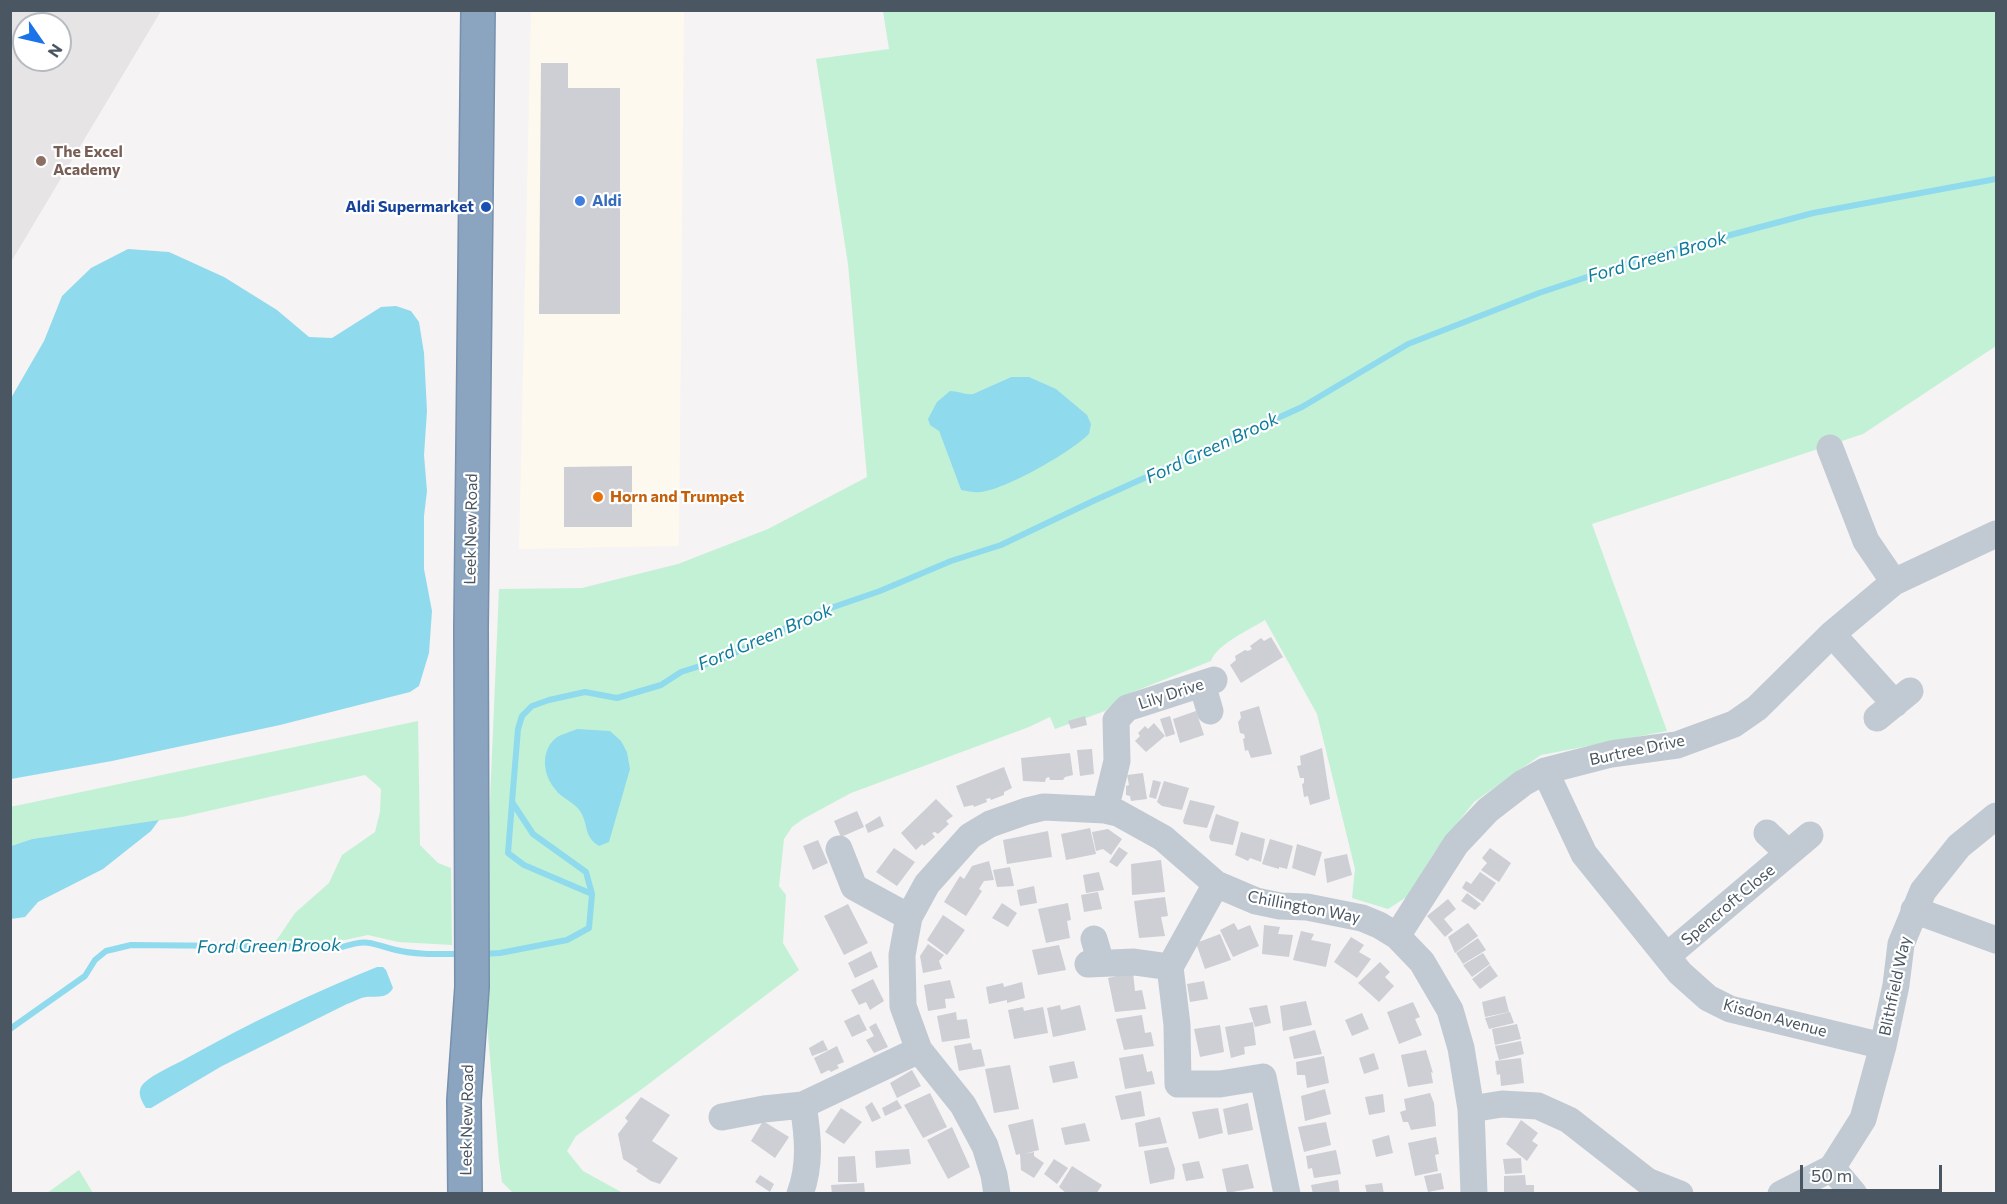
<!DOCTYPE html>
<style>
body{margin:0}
#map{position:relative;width:2007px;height:1204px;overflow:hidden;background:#f5f3f3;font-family:Commissioner,sans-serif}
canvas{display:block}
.frame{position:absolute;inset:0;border:12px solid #4a5661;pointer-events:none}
.north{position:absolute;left:12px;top:12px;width:60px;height:60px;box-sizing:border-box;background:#fff;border:2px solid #b7bbc0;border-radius:50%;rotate:124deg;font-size:16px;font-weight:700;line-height:24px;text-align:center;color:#4a5661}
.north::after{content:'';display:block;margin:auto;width:21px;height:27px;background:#1a73e8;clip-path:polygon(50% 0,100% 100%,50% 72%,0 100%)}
.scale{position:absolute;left:1800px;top:1165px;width:142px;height:27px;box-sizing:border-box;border:3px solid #4a5661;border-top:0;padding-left:8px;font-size:18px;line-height:21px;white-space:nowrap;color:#4a5661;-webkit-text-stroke:4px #fff;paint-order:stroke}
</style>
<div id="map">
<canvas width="2007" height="1204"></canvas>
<div class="frame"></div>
<div class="north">N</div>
<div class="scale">50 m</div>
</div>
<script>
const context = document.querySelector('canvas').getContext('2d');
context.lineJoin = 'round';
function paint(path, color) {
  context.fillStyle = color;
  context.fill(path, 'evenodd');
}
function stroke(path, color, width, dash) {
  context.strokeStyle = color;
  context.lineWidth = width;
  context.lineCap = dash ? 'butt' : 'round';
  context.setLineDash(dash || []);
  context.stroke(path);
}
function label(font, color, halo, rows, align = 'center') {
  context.font = font + ' Commissioner,sans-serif';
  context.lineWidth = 4.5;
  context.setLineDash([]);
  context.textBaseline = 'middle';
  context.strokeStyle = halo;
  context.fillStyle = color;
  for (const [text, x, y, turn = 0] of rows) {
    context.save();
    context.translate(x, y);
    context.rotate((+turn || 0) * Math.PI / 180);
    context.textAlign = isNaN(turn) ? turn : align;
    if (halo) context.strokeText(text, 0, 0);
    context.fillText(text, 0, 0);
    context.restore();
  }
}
paint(new Path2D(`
 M 531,11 L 684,11 L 679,546 L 519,549 Z`), '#fdf9ef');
paint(new Path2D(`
 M 11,10 L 161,11 L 11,262 L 10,11 ZM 24,24 L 60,24 L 60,60 L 24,60 Z`), '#e6e4e5');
paint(new Path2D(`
 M 883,11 L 1996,11 L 1996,346 L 1863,434 L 1592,524 L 1667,731 L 1541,755 L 1474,802 L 1434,853 L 1408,896 L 1388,909 L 1352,898 L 1355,869 L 1317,714 L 1265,620 C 1249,630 1217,644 1211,661 L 1123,696 L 1105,711 L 1055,729 L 1050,717 L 1029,727 L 851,793 L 803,819 L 792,827 L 784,839 L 779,886 L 786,895 L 783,943 L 799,970 L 642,1089 L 576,1136 L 567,1151 L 583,1171 L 623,1193 L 513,1193 L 502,1182 L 499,1160 L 485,1001 L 485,918 L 499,589 L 582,588 L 678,564 L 768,529 L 867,477 L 848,264 L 816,59 L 889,49 ZM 1011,377 L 1089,434 L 1057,457 L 961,490 L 939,431 L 968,395 L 973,394 Z
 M 418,721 L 420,845 L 438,863 L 451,868 L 452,945 L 398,942 L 368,935 L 340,941 L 276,941 L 295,913 L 329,883 L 342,855 L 375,832 L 380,812 L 381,789 L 365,775 L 182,817 L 32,839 L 11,846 L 10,807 Z
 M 79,1170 L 93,1193 L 47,1193 Z`), '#c3f1d5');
paint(new Path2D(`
 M 128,249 L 169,252 L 224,277 L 277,310 L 309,337 L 332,338 L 381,307 L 396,306 L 411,311 L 419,322 L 424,353 L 427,411 L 424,455 L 427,491 L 424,516 L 424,569 L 432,611 L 429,653 L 419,686 L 410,692 L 280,725 L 112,761 L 11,779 L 11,398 L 44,341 L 62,296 L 91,268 Z
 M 1011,377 L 1029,377 L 1056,389 L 1087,415 L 1091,424 L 1089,434 C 1071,452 1005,490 980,492 C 974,493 968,491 961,490 L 939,431 L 930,425 L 928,419 L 937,402 L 950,391 C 958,391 965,395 973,394 Z
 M 577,729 L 610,731 L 621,741 L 627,752 L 630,769 L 609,842 L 599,846 C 583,836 589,825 580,811 C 574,802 561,798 555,789 C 543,775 540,751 556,738 C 561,734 571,732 577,729 Z
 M 159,820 L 151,831 L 103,869 L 38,902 L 25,917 L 11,919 L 11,846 L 32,839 Z
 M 377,967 L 383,967 L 386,970 L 393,988 C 387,999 377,996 366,997 C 359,998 353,1002 347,1004 L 222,1066 L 151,1108 L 146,1108 C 141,1100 136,1091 144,1083 C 153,1074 175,1065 187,1058 C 248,1024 312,993 377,967 Z`), '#90daee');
stroke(new Path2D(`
 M 512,803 L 508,853 L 524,865 L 592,894
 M 481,954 L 500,953 L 567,940 L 589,928 L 592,894 L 586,872 L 533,834 L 512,802 L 518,729 L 522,716 L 532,706 L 549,700 L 585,692 L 617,698 L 661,685 L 681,672 L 722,659 L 819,612 L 880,591 L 951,561 L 1001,545 L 1091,502 L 1302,407 L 1408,344 L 1539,293 L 1644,258 L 1813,213 L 1996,179
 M 10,1029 L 85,976 L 95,960 L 106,951 L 131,945 L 342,947 C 370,938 370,944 396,950 C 417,955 440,954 461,954`), '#90daee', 6);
paint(new Path2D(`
 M 541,63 L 568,63 L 568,88 L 620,88 L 620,314 L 539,314 Z
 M 632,466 L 632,527 L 564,527 L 564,467 Z
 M 1271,637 L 1283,657 L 1241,683 L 1230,665 L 1236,660 L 1235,656 L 1245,650 L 1248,651 L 1252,649 L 1250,646 L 1261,638 L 1264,641 Z
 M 1259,706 L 1272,754 L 1251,758 L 1248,750 L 1245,751 L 1243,739 L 1245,738 L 1244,734 L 1240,733 L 1238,722 L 1241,718 L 1240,712 Z
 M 1196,711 L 1204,735 L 1180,743 L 1173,719 Z
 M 1085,716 L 1087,725 L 1071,729 L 1068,721 Z
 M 1170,716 L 1175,734 L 1166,737 L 1160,719 Z
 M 1154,723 L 1165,736 L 1146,752 L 1135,741 L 1140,736 L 1138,733 L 1145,726 L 1148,729 Z
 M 1322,748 L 1330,799 L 1310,805 L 1308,796 L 1304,797 L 1302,784 L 1304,783 L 1304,778 L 1300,778 L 1297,766 L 1301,765 L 1300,756 Z
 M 1092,749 L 1094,774 L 1080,776 L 1077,750 Z
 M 1070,753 L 1073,775 L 1065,777 L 1063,780 L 1050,780 L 1049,777 L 1046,778 L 1045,782 L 1023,781 L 1021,758 Z
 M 1004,767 L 1012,788 L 1004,792 L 1004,795 L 991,800 L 990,798 L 986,799 L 987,802 L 974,807 L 973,805 L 964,807 L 956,786 Z
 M 1143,773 L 1147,799 L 1131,801 L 1130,796 L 1126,795 L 1126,786 L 1129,785 L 1127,775 Z
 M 1153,780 L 1161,782 L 1156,799 L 1149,797 Z
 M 1164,781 L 1189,788 L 1182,810 L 1162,806 L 1157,802 Z
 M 936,799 L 953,816 L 946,821 L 949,824 L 938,834 L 935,832 L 932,833 L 935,837 L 924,846 L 922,844 L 916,850 L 901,833 Z
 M 1190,800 L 1215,806 L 1207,828 L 1184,824 L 1183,821 Z
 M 857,811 L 864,827 L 841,837 L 834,821 Z
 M 1216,814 L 1239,822 L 1233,845 L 1211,841 L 1209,837 Z
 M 880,816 L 884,826 L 868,833 L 865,825 Z
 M 1090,828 L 1096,854 L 1066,860 L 1061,834 Z
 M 1108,829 L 1122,839 L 1111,855 L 1103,849 L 1096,851 L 1092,832 Z
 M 1048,831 L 1052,857 L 1007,864 L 1003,840 Z
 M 1241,832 L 1265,839 L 1261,862 L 1250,858 L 1248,861 L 1235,855 Z
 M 1270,839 L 1293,846 L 1287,869 L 1279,867 L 1279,869 L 1262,864 Z
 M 818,840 L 828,863 L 813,870 L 803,846 Z
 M 1297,844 L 1322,852 L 1315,876 L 1292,868 Z
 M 1119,847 L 1128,853 L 1117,867 L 1109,862 Z
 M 894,848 L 915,862 L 897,886 L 876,872 Z
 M 1490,848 L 1511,863 L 1499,882 L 1481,870 L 1487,863 L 1482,858 Z
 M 1347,854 L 1352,875 L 1327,883 L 1324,859 Z
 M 1161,860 L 1165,892 L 1132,895 L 1131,864 Z
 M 989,861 L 994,880 L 984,881 L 979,889 L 982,891 L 966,916 L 944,902 L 960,876 L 964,879 L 972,866 Z
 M 1010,867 L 1014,886 L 997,887 L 993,870 Z
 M 1099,872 L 1104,890 L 1086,893 L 1083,875 Z
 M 1480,872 L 1496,883 L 1483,902 L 1462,888 L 1466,881 L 1471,884 Z
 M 1034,886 L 1037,903 L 1020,906 L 1017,890 Z
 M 1098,892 L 1102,909 L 1084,912 L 1081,895 Z
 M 1467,893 L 1481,904 L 1475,910 L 1461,901 Z
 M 1165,897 L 1168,916 L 1161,917 L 1165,936 L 1139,938 L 1134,901 Z
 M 1448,899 L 1456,909 L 1444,919 L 1453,930 L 1445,937 L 1427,916 Z
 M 1002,903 L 1017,913 L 1008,927 L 992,918 Z
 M 1068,903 L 1071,920 L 1067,921 L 1070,938 L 1046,943 L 1038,909 Z
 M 848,904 L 868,943 L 844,955 L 824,916 Z
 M 943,915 L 965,930 L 947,955 L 927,940 Z
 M 1234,923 L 1238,930 L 1250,925 L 1259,946 L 1233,957 L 1220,930 Z
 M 1468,923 L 1478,936 L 1455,953 L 1448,937 Z
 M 1264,925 L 1280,927 L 1278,934 L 1293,935 L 1289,957 L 1262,954 Z
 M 1301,931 L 1314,934 L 1311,940 L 1331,944 L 1326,967 L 1293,960 Z
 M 1220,934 L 1231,960 L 1205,969 L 1196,943 Z
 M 1351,937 L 1364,945 L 1359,952 L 1371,959 L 1357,978 L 1334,962 Z
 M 1478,938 L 1486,950 L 1463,964 L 1456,953 Z
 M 928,944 L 944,955 L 939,961 L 942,969 L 923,973 L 920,956 Z
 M 1059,945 L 1066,970 L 1038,975 L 1032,950 Z
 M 871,951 L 878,967 L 855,978 L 848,963 Z
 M 1483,953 L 1490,964 L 1472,977 L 1463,965 Z
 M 1380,962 L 1390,972 L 1385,977 L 1394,986 L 1379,1002 L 1358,983 Z
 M 1490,965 L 1498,976 L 1480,989 L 1472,979 Z
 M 1133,972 L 1135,991 L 1142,990 L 1146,1009 L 1115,1012 L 1108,978 Z
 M 873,979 L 884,1001 L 870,1010 L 866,1002 L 859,1005 L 851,990 Z
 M 950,980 L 955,998 L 945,999 L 946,1008 L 928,1011 L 924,985 Z
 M 1204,981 L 1208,999 L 1190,1002 L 1187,984 Z
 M 1022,982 L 1025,998 L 1007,1003 L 1007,1000 L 989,1004 L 986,987 L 1003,983 L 1004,987 Z
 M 1505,996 L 1509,1012 L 1485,1017 L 1482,1002 Z
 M 1306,1001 L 1312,1025 L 1283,1031 L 1280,1006 Z
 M 1413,1002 L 1420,1017 L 1415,1019 L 1422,1035 L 1399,1044 L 1387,1012 Z
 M 1060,1005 L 1061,1010 L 1080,1005 L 1086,1030 L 1053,1037 L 1047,1008 Z
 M 1267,1005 L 1271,1023 L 1255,1027 L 1249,1008 Z
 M 1023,1007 L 1024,1011 L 1043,1007 L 1048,1033 L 1014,1039 L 1008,1010 Z
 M 956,1012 L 957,1020 L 967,1019 L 970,1038 L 942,1042 L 937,1016 Z
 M 1510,1012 L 1514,1023 L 1489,1029 L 1485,1018 Z
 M 1362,1013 L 1369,1029 L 1352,1036 L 1345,1020 Z
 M 859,1014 L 867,1030 L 852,1037 L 844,1021 Z
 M 1142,1015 L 1145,1033 L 1151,1032 L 1154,1046 L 1124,1050 L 1116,1019 Z
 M 1253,1022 L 1256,1045 L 1244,1047 L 1245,1054 L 1231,1058 L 1225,1027 Z
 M 876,1023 L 888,1047 L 874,1053 L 866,1040 L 874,1036 L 869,1027 Z
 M 1517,1024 L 1521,1039 L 1495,1045 L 1492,1029 Z
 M 1220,1025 L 1224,1052 L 1200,1057 L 1194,1029 Z
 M 1315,1030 L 1322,1054 L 1294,1059 L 1289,1037 Z
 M 823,1040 L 828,1050 L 812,1056 L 809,1048 Z
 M 1521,1041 L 1524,1054 L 1499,1060 L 1495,1046 Z
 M 971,1043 L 973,1050 L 981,1049 L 985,1066 L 959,1071 L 954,1046 Z
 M 837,1046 L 844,1062 L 837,1065 L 839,1068 L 831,1072 L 829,1070 L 821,1074 L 814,1058 Z
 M 1426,1050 L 1433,1073 L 1431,1072 L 1433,1083 L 1408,1087 L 1401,1055 Z
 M 1374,1053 L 1379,1069 L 1364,1074 L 1359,1058 Z
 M 1143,1054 L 1147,1072 L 1152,1071 L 1155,1084 L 1125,1089 L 1119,1058 Z
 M 1324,1056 L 1329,1083 L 1307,1088 L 1305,1075 L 1297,1075 L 1296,1062 Z
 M 1521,1058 L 1524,1083 L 1501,1086 L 1500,1074 L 1497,1075 L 1495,1061 Z
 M 1074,1061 L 1078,1078 L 1053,1083 L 1049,1066 Z
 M 1010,1065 L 1019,1109 L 994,1113 L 985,1069 Z
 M 912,1070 L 921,1086 L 897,1098 L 890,1083 Z
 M 1325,1089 L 1331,1114 L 1305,1121 L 1301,1096 Z
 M 1141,1091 L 1145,1116 L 1121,1120 L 1115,1096 Z
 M 930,1093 L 947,1127 L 923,1138 L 904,1105 Z
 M 1430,1093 L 1434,1103 L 1436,1126 L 1411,1130 L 1408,1122 L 1403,1122 L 1400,1112 L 1406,1110 L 1404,1099 Z
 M 1383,1094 L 1385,1112 L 1369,1115 L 1365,1097 Z
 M 641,1097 L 670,1115 L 652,1141 L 678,1158 L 660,1184 L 651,1181 L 636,1171 L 638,1169 L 623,1159 L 618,1134 L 628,1121 L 625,1118 Z
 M 897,1100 L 902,1108 L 885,1116 L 882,1108 Z
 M 872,1102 L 881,1118 L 872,1122 L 865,1107 Z
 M 1248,1103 L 1253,1130 L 1228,1135 L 1223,1109 Z
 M 841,1108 L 862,1122 L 844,1144 L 825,1132 Z
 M 1218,1108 L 1223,1133 L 1199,1139 L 1192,1112 Z
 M 1160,1117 L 1167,1143 L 1139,1147 L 1135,1123 Z
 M 1033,1119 L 1039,1150 L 1024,1154 L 1034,1152 L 1034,1156 L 1044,1163 L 1034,1178 L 1021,1170 L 1020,1154 L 1016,1155 L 1008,1125 Z
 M 1521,1120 L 1538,1133 L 1532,1141 L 1538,1145 L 1527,1161 L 1506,1144 Z
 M 763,1121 L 789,1137 L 775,1158 L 751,1141 Z
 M 1326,1122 L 1331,1145 L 1304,1152 L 1298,1127 Z
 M 1085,1123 L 1090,1141 L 1065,1145 L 1061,1128 Z
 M 952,1127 L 970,1167 L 948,1179 L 927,1140 Z
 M 1389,1135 L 1393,1153 L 1376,1157 L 1372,1140 Z
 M 1436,1137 L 1439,1154 L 1435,1155 L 1438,1171 L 1415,1176 L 1408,1143 Z
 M 1168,1147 L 1175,1169 L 1174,1179 L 1150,1184 L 1144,1151 Z
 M 909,1149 L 911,1164 L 876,1168 L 875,1151 Z
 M 1336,1150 L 1341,1174 L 1314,1178 L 1312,1168 L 1308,1169 L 1306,1156 Z
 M 855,1156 L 857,1182 L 838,1182 L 838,1157 Z
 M 1521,1158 L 1522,1173 L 1505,1174 L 1503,1159 Z
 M 1054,1159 L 1068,1168 L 1057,1184 L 1044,1174 Z
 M 1199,1161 L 1204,1178 L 1186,1181 L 1182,1164 Z
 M 1248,1164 L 1254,1188 L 1227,1193 L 1222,1169 Z
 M 1072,1166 L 1102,1185 L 1096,1194 L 1067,1194 L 1059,1187 Z
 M 1441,1173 L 1444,1189 L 1428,1192 L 1424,1176 Z
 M 760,1175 L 774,1184 L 770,1192 L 755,1182 Z
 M 1525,1175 L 1526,1185 L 1534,1185 L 1534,1194 L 1504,1194 L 1504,1176 Z
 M 1338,1180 L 1340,1194 L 1313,1194 L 1311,1185 Z
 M 864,1183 L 865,1194 L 832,1194 L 831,1185 Z
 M 1382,1183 L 1384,1194 L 1367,1194 L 1365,1185 Z`), '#cdcfd5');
const highway = new Path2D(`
 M 465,1194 L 464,1100 L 472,987 L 471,628 L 478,10`);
stroke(highway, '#7690ad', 36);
stroke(new Path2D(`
 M 1830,448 L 1866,541 L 1894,582
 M 1832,634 L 1895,704
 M 1202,684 L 1210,711
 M 1877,718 L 1910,691
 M 1545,771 L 1584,854 L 1680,973 L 1708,998 L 1730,1009 L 1883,1046 L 1863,1119 L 1832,1168
 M 1105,810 L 1117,761 L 1116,720 L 1127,708 L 1214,680
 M 1767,833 L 1788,853
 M 839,849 L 854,887 L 909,917
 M 1216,884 L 1170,967 L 1177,1025 L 1178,1084 L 1220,1084 L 1263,1077 L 1287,1194
 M 1914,910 L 1996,940
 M 1397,936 L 1456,844 L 1488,810 L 1523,783 L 1545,771 L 1611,754 L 1677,745 L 1734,724 L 1757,708 L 1832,634 L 1894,582 L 1996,534
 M 1094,939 L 1101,963
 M 1667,956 L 1810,835
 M 1088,964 L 1134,962 L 1170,967
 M 1883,1046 L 1896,985 L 1901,944 L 1923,891 L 1959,846 L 1996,816
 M 1471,1109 L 1502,1104 L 1538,1106 L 1569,1120 L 1647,1181 L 1680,1194
 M 722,1117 L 764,1109 L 803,1105
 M 1832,1168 L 1854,1194
 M 800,1194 C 811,1164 808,1136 803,1105 L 919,1050
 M 997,1194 L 994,1175 L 985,1146 L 963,1105 L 919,1050 L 903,1006 L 902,955 L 909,917 L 927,884 L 970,836 L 990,824 L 1027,811 L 1044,807 L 1105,810 L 1118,813 L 1163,838 L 1216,884 L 1256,901 L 1280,906 L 1307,907 L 1362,918 L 1379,925 L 1397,936 L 1422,962 L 1450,1010 L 1461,1048 L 1471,1109 L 1474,1194
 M 1781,1194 L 1832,1168`), '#c1cad2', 27);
stroke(highway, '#8ba5c1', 33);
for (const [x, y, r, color] of [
 [41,161,6,"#8d6e63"],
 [580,201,6,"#3f7fe0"],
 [486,207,6,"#1a4fb4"],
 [598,497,6,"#e8710a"]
]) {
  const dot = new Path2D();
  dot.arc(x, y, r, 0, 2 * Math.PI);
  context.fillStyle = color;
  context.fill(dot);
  stroke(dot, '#fff', 2);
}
label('bold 16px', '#785e54', '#fff', [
 ["The Excel",53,152],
 ["Academy",53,170]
], 'left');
label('bold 16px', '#366cbe', '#fff', [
 ["Aldi",592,201]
], 'left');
label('bold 16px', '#164399', '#fff', [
 ["Aldi Supermarket",474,207]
], 'right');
label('bold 16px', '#c56008', '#fff', [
 ["Horn and Trumpet",610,497]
], 'left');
label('16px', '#4a5661', '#fff', [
 ["Leek New Road",471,529,-89],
 ["Lily Drive",1171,694,-18],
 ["Burtree Drive",1637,750,-12],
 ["Spencroft Close",1728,905,-40],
 ["Chillington Way",1304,907,11],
 ["Blithfield Way",1895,986,-78],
 ["Kisdon Avenue",1775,1018,15],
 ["Leek New Road",467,1120,-89]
]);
label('italic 18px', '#0c7c9b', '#fff', [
 ["Ford Green Brook",1657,257,-16],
 ["Ford Green Brook",1212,448,-25],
 ["Ford Green Brook",765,637,-23],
 ["Ford Green Brook",269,946,-1]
]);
</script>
